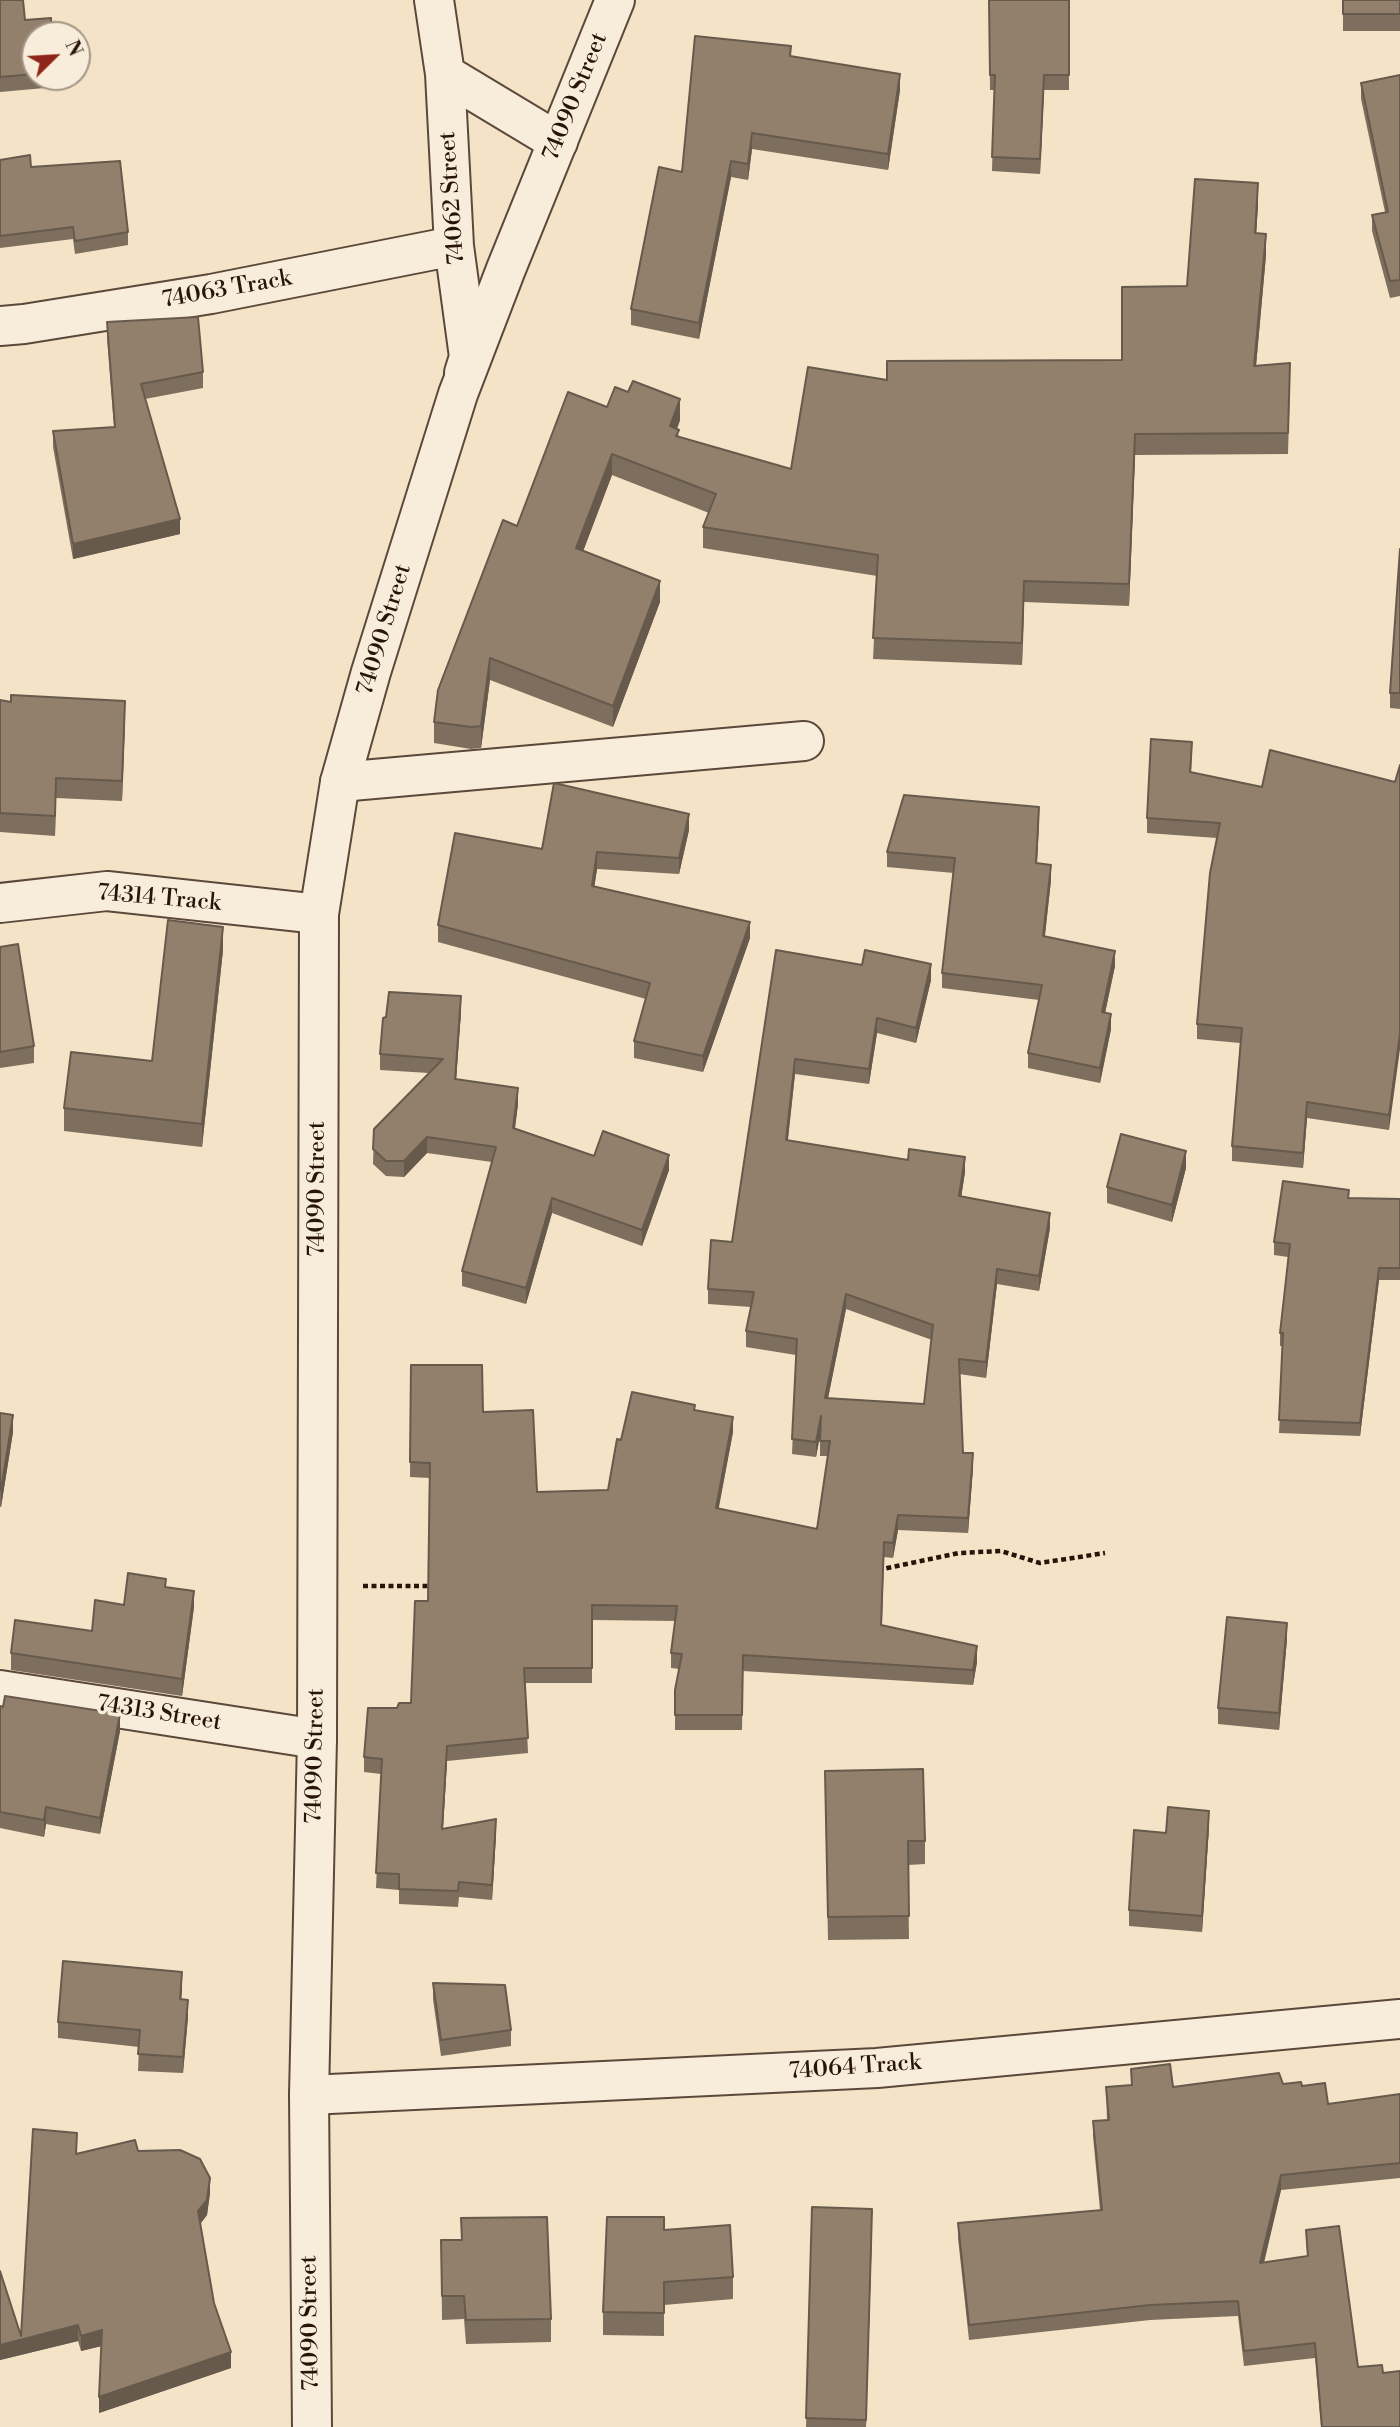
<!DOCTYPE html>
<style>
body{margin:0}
#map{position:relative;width:1400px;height:2427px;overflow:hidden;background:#f4e3c6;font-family:"Libre Bodoni",serif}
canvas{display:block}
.north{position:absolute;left:21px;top:21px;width:70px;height:70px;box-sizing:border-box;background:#f8edda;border:2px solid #a59687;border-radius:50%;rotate:66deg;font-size:19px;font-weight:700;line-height:28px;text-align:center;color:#29140b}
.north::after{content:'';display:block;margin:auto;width:24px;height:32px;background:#8f2418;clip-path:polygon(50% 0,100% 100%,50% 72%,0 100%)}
</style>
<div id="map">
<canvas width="1400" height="2427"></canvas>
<div class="north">N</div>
</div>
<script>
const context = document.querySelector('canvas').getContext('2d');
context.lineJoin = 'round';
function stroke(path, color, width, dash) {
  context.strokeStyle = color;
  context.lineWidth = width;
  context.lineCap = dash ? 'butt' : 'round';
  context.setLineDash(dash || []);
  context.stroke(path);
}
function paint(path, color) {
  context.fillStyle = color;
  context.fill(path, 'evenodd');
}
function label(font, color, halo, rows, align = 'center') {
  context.font = font + ' "Libre Bodoni",serif';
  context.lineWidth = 7;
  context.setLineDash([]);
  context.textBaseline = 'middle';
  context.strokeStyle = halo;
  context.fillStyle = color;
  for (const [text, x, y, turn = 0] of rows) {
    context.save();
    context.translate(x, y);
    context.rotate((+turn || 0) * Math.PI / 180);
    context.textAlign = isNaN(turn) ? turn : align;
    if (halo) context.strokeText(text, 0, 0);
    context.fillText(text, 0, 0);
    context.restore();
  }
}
const minor = new Path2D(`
 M 434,0 L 445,74 L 454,246 L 469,357 L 464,373
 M 445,74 L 558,142
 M 0,326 L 24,324 L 211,294 L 454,246
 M 340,782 L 804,741
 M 0,903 L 107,891 L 319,914
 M 0,1690 L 317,1739
 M 309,2095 L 877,2068 L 1400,2019`);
const tertiary = new Path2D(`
 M 312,2427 L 309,2095 L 317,1739 L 319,914 L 340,782 L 371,672 L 458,394 L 506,269 L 615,0`);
stroke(minor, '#5c483a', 42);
stroke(tertiary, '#5c483a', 42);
stroke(new Path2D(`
 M 878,1570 L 959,1553 L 1001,1551 L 1040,1563 L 1105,1553
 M 363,1586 L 432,1586`), '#29140b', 4.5, [5, 3.5]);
stroke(minor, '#f8edda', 38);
stroke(tertiary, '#f8edda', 38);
paint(new Path2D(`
 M 0,0 L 25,20 L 35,35 L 35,77 L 56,77 L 56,87 L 0,92 Z
 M 989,0 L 1069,0 L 1069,90 L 1044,90 L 1040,174 L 992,171 L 994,90 L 990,90 Z
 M 1343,0 L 1400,0 L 1400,31 L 1343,31 Z
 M 791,56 L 900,90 L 888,170 L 752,149 L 748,180 L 731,177 L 699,339 L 631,325 L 631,309 L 682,172 Z
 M 1400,75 L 1400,296 L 1390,298 L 1372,231 L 1372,215 L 1385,212 L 1361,99 L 1361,83 Z
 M 0,160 L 31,167 L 128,232 L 128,245 L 75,254 L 73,239 L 0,248 Z
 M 1258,205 L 1256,233 L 1266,255 L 1256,366 L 1290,384 L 1288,454 L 1135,455 L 1129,606 L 1024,602 L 1022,665 L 873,659 L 877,576 L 703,548 L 703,527 L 709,513 L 612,475 L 583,551 L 660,602 L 613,727 L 490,680 L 481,748 L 471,749 L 434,743 L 434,722 L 517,526 L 607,407 L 680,420 L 677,429 L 679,437 L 791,469 L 887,380 L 1122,360 L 1187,286 Z
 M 107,322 L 203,372 L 203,388 L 145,399 L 180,534 L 73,559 L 53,447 L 53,431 L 114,427 L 107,338 Z
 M 1400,549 L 1400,709 L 1390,708 L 1390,693 Z
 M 0,700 L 125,721 L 122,801 L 56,798 L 55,836 L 0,832 Z
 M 1192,757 L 1191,773 L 1262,787 L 1395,782 L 1389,1130 L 1307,1118 L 1303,1168 L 1232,1161 L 1232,1146 L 1240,1043 L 1197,1039 L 1197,1024 L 1217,838 L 1147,833 L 1147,818 Z
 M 1039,822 L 1037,863 L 1051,880 L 1045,936 L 1115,966 L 1105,1013 L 1111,1029 L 1100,1083 L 1028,1068 L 1028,1053 L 1039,1000 L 942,988 L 942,973 L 954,873 L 887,867 L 887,852 Z
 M 689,830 L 679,874 L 597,869 L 594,887 L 750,938 L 703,1072 L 634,1058 L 634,1041 L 646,999 L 438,942 L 438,925 L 542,849 Z
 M 0,947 L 34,1046 L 34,1063 L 0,1068 Z
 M 223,950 L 202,1147 L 64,1131 L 64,1108 L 152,1061 Z
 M 776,950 L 931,980 L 916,1043 L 877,1033 L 869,1084 L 795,1074 L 788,1140 L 965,1172 L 961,1197 L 1050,1228 L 1039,1291 L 997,1284 L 986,1378 L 959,1374 L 963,1453 L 973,1468 L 968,1533 L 898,1530 L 893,1558 L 884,1557 L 882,1625 L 977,1662 L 973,1685 L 743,1671 L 742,1730 L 675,1730 L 675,1690 L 679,1669 L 671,1668 L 671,1653 L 675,1621 L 592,1620 L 592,1683 L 525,1683 L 528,1753 L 447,1761 L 443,1828 L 496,1834 L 492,1900 L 459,1897 L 458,1907 L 399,1904 L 399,1890 L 376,1888 L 381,1774 L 364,1772 L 364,1757 L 397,1708 L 411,1703 L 428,1601 L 429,1478 L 410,1477 L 411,1365 L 483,1412 L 537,1492 L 608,1490 L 621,1440 L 695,1411 L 733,1432 L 718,1509 L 817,1529 L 828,1456 L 820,1456 L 820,1435 L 816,1457 L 792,1454 L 796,1355 L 746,1347 L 746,1331 L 751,1307 L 708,1304 L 708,1289 L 732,1242 ZM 846,1309 L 932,1340 L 924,1404 L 828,1398 Z
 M 461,1012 L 456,1080 L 518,1104 L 515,1128 L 594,1156 L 669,1170 L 642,1246 L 552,1213 L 526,1304 L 462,1286 L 462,1271 L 492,1162 L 427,1153 L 404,1177 L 386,1176 L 373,1164 L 374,1129 L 429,1073 L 380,1070 L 380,1054 Z
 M 1186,1168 L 1172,1222 L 1107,1203 L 1107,1187 Z
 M 1349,1198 L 1400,1199 L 1400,1280 L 1379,1280 L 1360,1436 L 1279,1433 L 1283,1346 L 1280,1346 L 1280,1333 L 1288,1257 L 1274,1255 L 1274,1242 Z
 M 0,1413 L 13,1432 L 1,1507 L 0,1507 Z
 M 166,1587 L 194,1607 L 182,1696 L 11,1670 L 11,1653 L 92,1631 L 124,1605 Z
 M 1287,1639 L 1279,1730 L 1218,1724 L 1218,1708 Z
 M 0,1706 L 120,1731 L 100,1834 L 46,1824 L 44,1837 L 0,1828 Z
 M 825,1795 L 925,1841 L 925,1864 L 908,1865 L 909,1939 L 828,1940 Z
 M 1209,1827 L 1202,1932 L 1129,1926 L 1129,1910 L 1166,1833 Z
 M 433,1983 L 511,2030 L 511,2046 L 441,2056 L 433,1999 Z
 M 182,1989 L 181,2000 L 188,2017 L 183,2073 L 138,2071 L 139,2047 L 58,2038 L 58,2022 Z
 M 1131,2069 L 1173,2087 L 1283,2084 L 1302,2086 L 1328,2104 L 1400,2094 L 1400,2178 L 1281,2190 L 1264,2263 L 1307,2256 L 1306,2230 L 1358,2367 L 1383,2373 L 1400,2427 L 1321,2427 L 1315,2358 L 1244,2366 L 1238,2316 L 1150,2320 L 969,2340 L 958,2238 L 958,2223 L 1100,2210 L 1093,2136 L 1093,2121 L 1107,2120 L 1106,2087 L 1131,2085 Z
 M 138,2151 L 210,2193 L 207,2215 L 200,2224 L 214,2303 L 231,2368 L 99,2413 L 101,2346 L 81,2351 L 78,2341 L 0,2360 L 0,2271 L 21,2336 L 77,2154 Z
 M 812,2207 L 872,2232 L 866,2427 L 806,2427 Z
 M 461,2218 L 551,2319 L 551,2342 L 466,2344 L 464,2319 L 442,2320 L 441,2240 L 461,2240 Z
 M 664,2230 L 733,2277 L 733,2299 L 664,2305 L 664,2336 L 603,2335 L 603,2312 Z`), '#7e6e5d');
paint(new Path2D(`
 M 900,74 L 900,90 L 888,170 L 888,154 Z
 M 1044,75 L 1044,90 L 1040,174 L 1040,159 Z
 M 752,133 L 752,149 L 748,180 L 748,164 Z
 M 731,161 L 731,177 L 699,339 L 699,323 Z
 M 1258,183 L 1258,205 L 1255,254 L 1255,233 Z
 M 1266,234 L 1266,255 L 1254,388 L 1254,366 Z
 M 680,399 L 680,420 L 670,448 L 670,426 Z
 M 1135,434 L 1135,455 L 1129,606 L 1129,584 Z
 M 612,454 L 612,475 L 576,570 L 576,548 Z
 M 180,519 L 180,534 L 73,559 L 73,544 Z
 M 660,581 L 660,602 L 613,727 L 613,706 Z
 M 1024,581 L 1024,602 L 1022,665 L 1022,643 Z
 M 490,658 L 490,680 L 481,748 L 481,726 Z
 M 125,701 L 125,721 L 122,801 L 122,781 Z
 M 56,778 L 56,798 L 55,836 L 55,816 Z
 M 1039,807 L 1039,822 L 1036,878 L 1036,863 Z
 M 689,814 L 689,830 L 679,874 L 679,858 Z
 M 597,852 L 597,869 L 592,903 L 592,886 Z
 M 1051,865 L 1051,880 L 1043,951 L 1043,936 Z
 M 750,922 L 750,938 L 703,1072 L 703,1056 Z
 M 223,927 L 223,950 L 202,1147 L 202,1124 Z
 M 1115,951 L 1115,966 L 1102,1027 L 1102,1012 Z
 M 931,964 L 931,980 L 916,1043 L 916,1028 Z
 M 461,996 L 461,1012 L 455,1095 L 455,1079 Z
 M 1111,1014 L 1111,1029 L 1100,1083 L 1100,1068 Z
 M 877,1018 L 877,1033 L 869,1084 L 869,1069 Z
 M 1400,1034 L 1400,1049 L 1389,1130 L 1389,1115 Z
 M 795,1059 L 795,1074 L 786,1155 L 786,1140 Z
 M 518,1088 L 518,1104 L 513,1143 L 513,1128 Z
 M 1307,1102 L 1307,1118 L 1303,1168 L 1303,1153 Z
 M 427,1137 L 427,1153 L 404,1177 L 404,1161 Z
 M 1186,1151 L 1186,1168 L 1172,1222 L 1172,1205 Z
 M 669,1155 L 669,1170 L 642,1246 L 642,1230 Z
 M 965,1157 L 965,1172 L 959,1212 L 959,1196 Z
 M 552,1198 L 552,1213 L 526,1304 L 526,1288 Z
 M 1050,1213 L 1050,1228 L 1039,1291 L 1039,1276 Z
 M 1379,1268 L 1379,1280 L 1360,1436 L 1360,1423 Z
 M 997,1269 L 997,1284 L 986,1378 L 986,1362 Z
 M 846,1294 L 846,1309 L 825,1413 L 825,1398 Z
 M 13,1415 L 13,1432 L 1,1507 L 1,1490 Z
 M 821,1416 L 821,1431 L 816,1457 L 816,1442 Z
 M 733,1417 L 733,1432 L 716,1523 L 716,1508 Z
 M 973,1453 L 973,1468 L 968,1533 L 968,1518 Z
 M 898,1515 L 898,1530 L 893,1558 L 893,1543 Z
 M 194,1591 L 194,1607 L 182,1696 L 182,1679 Z
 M 1287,1623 L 1287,1639 L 1279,1730 L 1279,1713 Z
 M 977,1646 L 977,1662 L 973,1685 L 973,1670 Z
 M 120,1714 L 120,1731 L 100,1834 L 100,1818 Z
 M 447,1746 L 447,1761 L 442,1844 L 442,1829 Z
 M 46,1807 L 46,1824 L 44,1837 L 44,1820 Z
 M 1209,1811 L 1209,1827 L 1202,1932 L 1202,1916 Z
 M 496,1819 L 496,1834 L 492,1900 L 492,1885 Z
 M 182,1972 L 182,1989 L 180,2016 L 180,1999 Z
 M 188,2000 L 188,2017 L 183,2073 L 183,2057 Z
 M 1281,2175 L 1281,2190 L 1260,2278 L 1260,2263 Z
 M 210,2178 L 210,2193 L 207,2215 L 198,2227 L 198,2211 Z
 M 872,2209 L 872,2232 L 866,2427 L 866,2420 Z
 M 78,2325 L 78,2341 L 0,2360 L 0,2345 Z
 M 102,2330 L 102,2346 L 81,2351 L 81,2336 Z
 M 231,2352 L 231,2368 L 99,2413 L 99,2397 Z`), '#675a4c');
const building = new Path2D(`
 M 0,0 L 23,0 L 25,20 L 51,18 L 52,35 L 35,35 L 35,74 L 0,77 Z
 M 989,0 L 1069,0 L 1069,75 L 1044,75 L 1040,159 L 992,157 L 995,75 L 990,75 Z
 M 1343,0 L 1400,0 L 1400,14 L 1343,14 Z
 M 695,36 L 791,46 L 790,56 L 900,74 L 888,154 L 752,133 L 748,164 L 731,161 L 699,323 L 631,309 L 659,167 L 682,172 Z
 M 1400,75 L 1400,280 L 1390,281 L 1372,215 L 1388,212 L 1361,83 Z
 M 30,155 L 31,167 L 120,161 L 128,232 L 75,241 L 73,227 L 0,236 L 0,160 Z
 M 1195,179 L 1258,183 L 1255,233 L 1266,234 L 1254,366 L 1290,363 L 1288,433 L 1135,434 L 1129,584 L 1024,581 L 1022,643 L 873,638 L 878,555 L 703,527 L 716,494 L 612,454 L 576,548 L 660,581 L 613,706 L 490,658 L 481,726 L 471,727 L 434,722 L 438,690 L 503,520 L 517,526 L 568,392 L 607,407 L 615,387 L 628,392 L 633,381 L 680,399 L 670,426 L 679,430 L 676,436 L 791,469 L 808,367 L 887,380 L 887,361 L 1122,360 L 1122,287 L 1187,286 Z
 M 198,317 L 203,372 L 141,384 L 180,519 L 73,544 L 53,431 L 115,427 L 107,322 Z
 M 1400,549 L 1400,693 L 1390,693 Z
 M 11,695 L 125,701 L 122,781 L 56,778 L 55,816 L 0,813 L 0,700 L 11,702 Z
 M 1151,739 L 1192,742 L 1190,772 L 1262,787 L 1270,750 L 1395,782 L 1400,765 L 1400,1034 L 1389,1115 L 1307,1102 L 1303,1153 L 1232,1146 L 1242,1028 L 1197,1024 L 1210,873 L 1220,823 L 1147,818 Z
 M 554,783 L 689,814 L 679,858 L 597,852 L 592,886 L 750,922 L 703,1056 L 634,1041 L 650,983 L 438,925 L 455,833 L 542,849 Z
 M 904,795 L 1039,807 L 1036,863 L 1051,865 L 1043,936 L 1115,951 L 1102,1012 L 1111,1014 L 1100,1068 L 1028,1053 L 1042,985 L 942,973 L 955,858 L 887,852 Z
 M 168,920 L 223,927 L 202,1124 L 64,1108 L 71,1052 L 152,1061 Z
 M 18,944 L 34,1046 L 0,1052 L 0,947 Z
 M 776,950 L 862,965 L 865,950 L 931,964 L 916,1028 L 877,1018 L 869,1069 L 795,1059 L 786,1140 L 908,1160 L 909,1149 L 965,1157 L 959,1196 L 1050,1213 L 1039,1276 L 997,1269 L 986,1362 L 959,1359 L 963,1453 L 973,1453 L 968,1518 L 898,1515 L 893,1543 L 884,1542 L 881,1625 L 977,1646 L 973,1670 L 743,1655 L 742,1715 L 675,1715 L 675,1690 L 682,1654 L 671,1653 L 677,1606 L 592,1605 L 592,1668 L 524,1668 L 528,1738 L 447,1746 L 442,1829 L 496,1819 L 492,1885 L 459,1882 L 458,1891 L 399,1889 L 399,1874 L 376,1873 L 382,1759 L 364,1757 L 368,1708 L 397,1708 L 399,1703 L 411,1703 L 415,1601 L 428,1601 L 430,1463 L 410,1462 L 411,1365 L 482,1365 L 483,1412 L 533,1410 L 537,1492 L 608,1490 L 617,1439 L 621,1440 L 632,1392 L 695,1405 L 694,1410 L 733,1417 L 716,1508 L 817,1529 L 830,1441 L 820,1441 L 821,1416 L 816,1442 L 792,1439 L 797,1339 L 746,1331 L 754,1292 L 708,1289 L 711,1240 L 732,1242 ZM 846,1294 L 933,1325 L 924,1404 L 825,1398 Z
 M 389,992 L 461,996 L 455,1079 L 518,1088 L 513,1128 L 594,1156 L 603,1131 L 669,1155 L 642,1230 L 552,1198 L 526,1288 L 462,1271 L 496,1147 L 427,1137 L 404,1161 L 386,1161 L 373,1149 L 374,1129 L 443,1059 L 380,1054 L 383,1018 L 386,1017 Z
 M 1121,1134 L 1186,1151 L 1172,1205 L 1107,1187 Z
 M 1283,1181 L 1349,1190 L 1348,1198 L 1400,1199 L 1400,1268 L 1379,1268 L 1360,1423 L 1279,1420 L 1283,1333 L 1280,1333 L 1290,1244 L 1274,1242 Z
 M 0,1413 L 13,1415 L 1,1490 L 0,1490 Z
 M 128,1573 L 166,1579 L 165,1587 L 194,1591 L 182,1679 L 11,1653 L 15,1620 L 92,1631 L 95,1600 L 124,1605 Z
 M 1227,1617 L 1287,1623 L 1279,1713 L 1218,1708 Z
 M 5,1696 L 120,1714 L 100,1818 L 46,1807 L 44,1820 L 0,1812 L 0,1706 L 3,1707 Z
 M 923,1769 L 925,1841 L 908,1841 L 909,1916 L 828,1917 L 825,1771 Z
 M 1168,1807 L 1209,1811 L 1202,1916 L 1129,1910 L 1134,1830 L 1166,1833 Z
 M 63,1961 L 182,1972 L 180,1999 L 188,2000 L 183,2057 L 138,2054 L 140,2030 L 58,2022 Z
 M 433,1983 L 505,1985 L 511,2030 L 441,2040 Z
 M 1170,2064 L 1173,2087 L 1279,2073 L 1283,2084 L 1301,2082 L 1302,2086 L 1325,2083 L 1328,2104 L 1400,2094 L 1400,2163 L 1281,2175 L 1260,2263 L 1308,2256 L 1306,2230 L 1339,2226 L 1358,2367 L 1382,2365 L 1383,2373 L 1400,2371 L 1400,2427 L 1322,2427 L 1315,2343 L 1244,2351 L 1238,2301 L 1150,2305 L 969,2325 L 958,2223 L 1102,2210 L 1093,2121 L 1109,2120 L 1106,2087 L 1132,2085 L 1131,2069 Z
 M 33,2129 L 77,2133 L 76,2154 L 135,2140 L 138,2151 L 180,2150 L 200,2159 L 210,2178 L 207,2200 L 198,2211 L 214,2303 L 231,2352 L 99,2397 L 102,2330 L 81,2336 L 78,2325 L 0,2345 L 0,2271 L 21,2336 Z
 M 812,2207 L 872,2209 L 866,2420 L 806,2418 Z
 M 547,2217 L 551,2319 L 466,2320 L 464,2296 L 442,2296 L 441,2240 L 462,2240 L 461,2218 Z
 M 607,2217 L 664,2217 L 664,2230 L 730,2225 L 733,2277 L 664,2282 L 664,2313 L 603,2312 Z`);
paint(building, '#93806c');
stroke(building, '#675a4c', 2);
label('23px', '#29140b', '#f8edda', [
 ["74090 Street",576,97,-68],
 ["74062 Street",453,198,-94],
 ["74063 Track",227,290,-10],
 ["74090 Street",385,630,-73],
 ["74314 Track",159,899,5],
 ["74090 Street",318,1189,-90],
 ["74313 Street",159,1714,9],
 ["74090 Street",316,1756,-89],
 ["74064 Track",855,2068,-4],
 ["74090 Street",311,2323,-91]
]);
</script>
